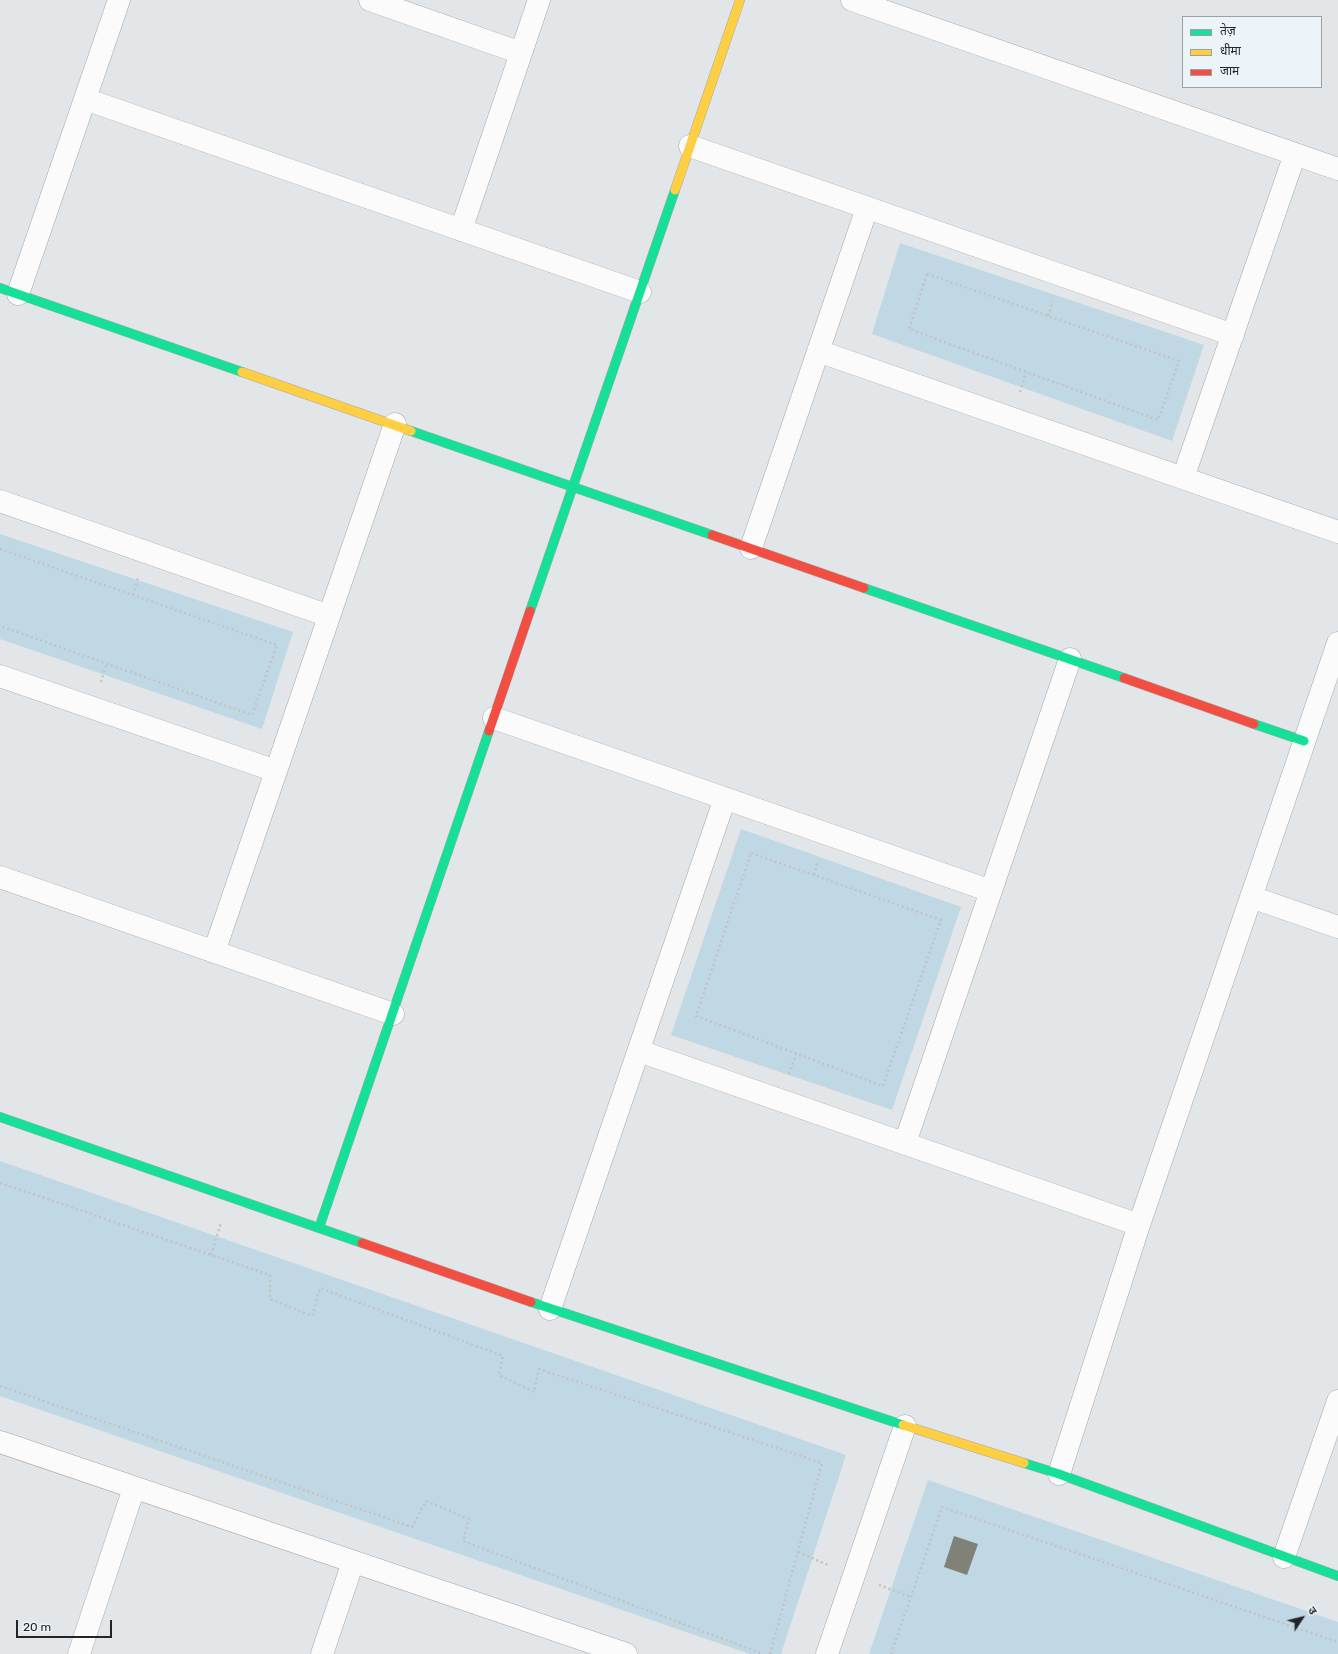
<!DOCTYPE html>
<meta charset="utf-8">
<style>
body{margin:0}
#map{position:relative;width:1338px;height:1654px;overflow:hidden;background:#e2e6e8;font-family:Rubik,"Noto Sans Devanagari",sans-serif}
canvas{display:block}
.legend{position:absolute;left:1182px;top:16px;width:140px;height:72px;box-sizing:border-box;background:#ecf4f9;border:1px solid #9ba1a5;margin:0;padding:5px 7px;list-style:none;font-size:12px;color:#222527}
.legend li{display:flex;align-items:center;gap:8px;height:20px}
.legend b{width:20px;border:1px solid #9ba1a5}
.north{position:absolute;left:1282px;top:1598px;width:40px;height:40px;-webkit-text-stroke:3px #ecf4f9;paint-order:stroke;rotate:55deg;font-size:11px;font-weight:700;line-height:16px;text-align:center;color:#222527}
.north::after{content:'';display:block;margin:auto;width:14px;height:18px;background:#222527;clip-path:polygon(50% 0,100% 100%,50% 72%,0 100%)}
.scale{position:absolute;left:16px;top:1620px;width:96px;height:18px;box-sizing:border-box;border:2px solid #222527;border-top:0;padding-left:5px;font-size:12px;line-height:14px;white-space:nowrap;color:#222527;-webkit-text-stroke:3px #ecf4f9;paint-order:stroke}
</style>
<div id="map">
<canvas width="1338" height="1654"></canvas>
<ul class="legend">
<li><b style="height:5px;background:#16e098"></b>तेज़</li>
<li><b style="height:5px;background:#ffcf43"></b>धीमा</li>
<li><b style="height:5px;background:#f24e42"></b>जाम</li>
</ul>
<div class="north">उ</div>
<div class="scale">20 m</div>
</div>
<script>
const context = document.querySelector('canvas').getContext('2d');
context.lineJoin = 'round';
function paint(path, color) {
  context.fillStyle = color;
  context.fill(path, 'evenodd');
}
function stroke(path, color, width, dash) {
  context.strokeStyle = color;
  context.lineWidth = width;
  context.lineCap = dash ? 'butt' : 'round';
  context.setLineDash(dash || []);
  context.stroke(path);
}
paint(new Path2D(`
 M 900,243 L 1204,345 L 1172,441 L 872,334 Z
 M 0,534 L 293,632 L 262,729 L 0,639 Z
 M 741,829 L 961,907 L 892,1110 L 671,1035 Z
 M 0,1161 L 846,1455 L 781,1654 L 750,1654 L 0,1396 Z
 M 928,1480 L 1338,1622 L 1338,1654 L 869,1654 Z`), '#c0d7e4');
paint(new Path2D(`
 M 954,1536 L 978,1544 L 967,1575 L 944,1567 Z`), '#808277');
const street = new Path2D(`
 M 370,0 L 521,53
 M 852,0 L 1338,169
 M 85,99 L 640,292
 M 690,146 L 1233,335
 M 461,230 L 539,0
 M 18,294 L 119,0
 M 818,351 L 1338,532
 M 1183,478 L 1295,154
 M 0,501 L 329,616
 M 751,548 L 867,208
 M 0,676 L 276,771
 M 494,718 L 991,891
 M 0,877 L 393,1014
 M 1251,897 L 1338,927
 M 214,952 L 395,424
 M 639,1051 L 1139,1225
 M 905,1143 L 1070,659
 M 550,1309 L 725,798
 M 0,1442 L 626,1654
 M 1059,1474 L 1139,1225 L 1338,643
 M 1284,1557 L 1338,1401
 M 79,1654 L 134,1488
 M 322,1654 L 353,1562
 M 827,1654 L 905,1426`);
const fast = new Path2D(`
 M 0,288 L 242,372
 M 411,431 L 712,535
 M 864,588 L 1124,678
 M 530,611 L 675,190
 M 1254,724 L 1304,741
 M 0,1117 L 362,1243
 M 319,1228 L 489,731
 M 531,1302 L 903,1425
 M 1024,1463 L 1059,1474 L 1338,1576`);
const slow = new Path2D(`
 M 675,190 L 740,0
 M 242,372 L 411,431
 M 903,1425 L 1024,1463`);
const jam = new Path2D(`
 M 712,535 L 864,588
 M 1124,678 L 1254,724
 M 489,731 L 530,611
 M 362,1243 L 531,1302`);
stroke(street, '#a5a8aa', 23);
stroke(fast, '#a5a8aa', 10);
stroke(slow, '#a5a8aa', 10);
stroke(jam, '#a5a8aa', 10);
stroke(new Path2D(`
 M 927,274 L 1179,361 L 1158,420 L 909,329 Z
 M 1048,316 L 1053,301
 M 1020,392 L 1026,372
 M 0,549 L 277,645 L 252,715 L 0,626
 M 133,595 L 138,578
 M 101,682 L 107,663
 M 751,853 L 941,920 L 883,1086 L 696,1016 Z
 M 814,875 L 818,860
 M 789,1074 L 796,1054
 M 0,1183 L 270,1275 L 270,1299 L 312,1316 L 320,1288 L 503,1356 L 499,1375 L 534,1392 L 539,1369 L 822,1463 L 770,1654
 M 211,1255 L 221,1223
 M 0,1386 L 412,1527 L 426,1501 L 469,1519 L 463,1541 L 763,1654
 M 798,1552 L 828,1565
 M 879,1585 L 911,1597
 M 891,1654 L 942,1507 L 1338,1642`), '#c1c3c4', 2.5, [2, 3]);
stroke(street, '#fbfbfc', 22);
stroke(fast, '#16e098', 9);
stroke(slow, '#ffcf43', 9);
stroke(jam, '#f24e42', 9);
</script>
